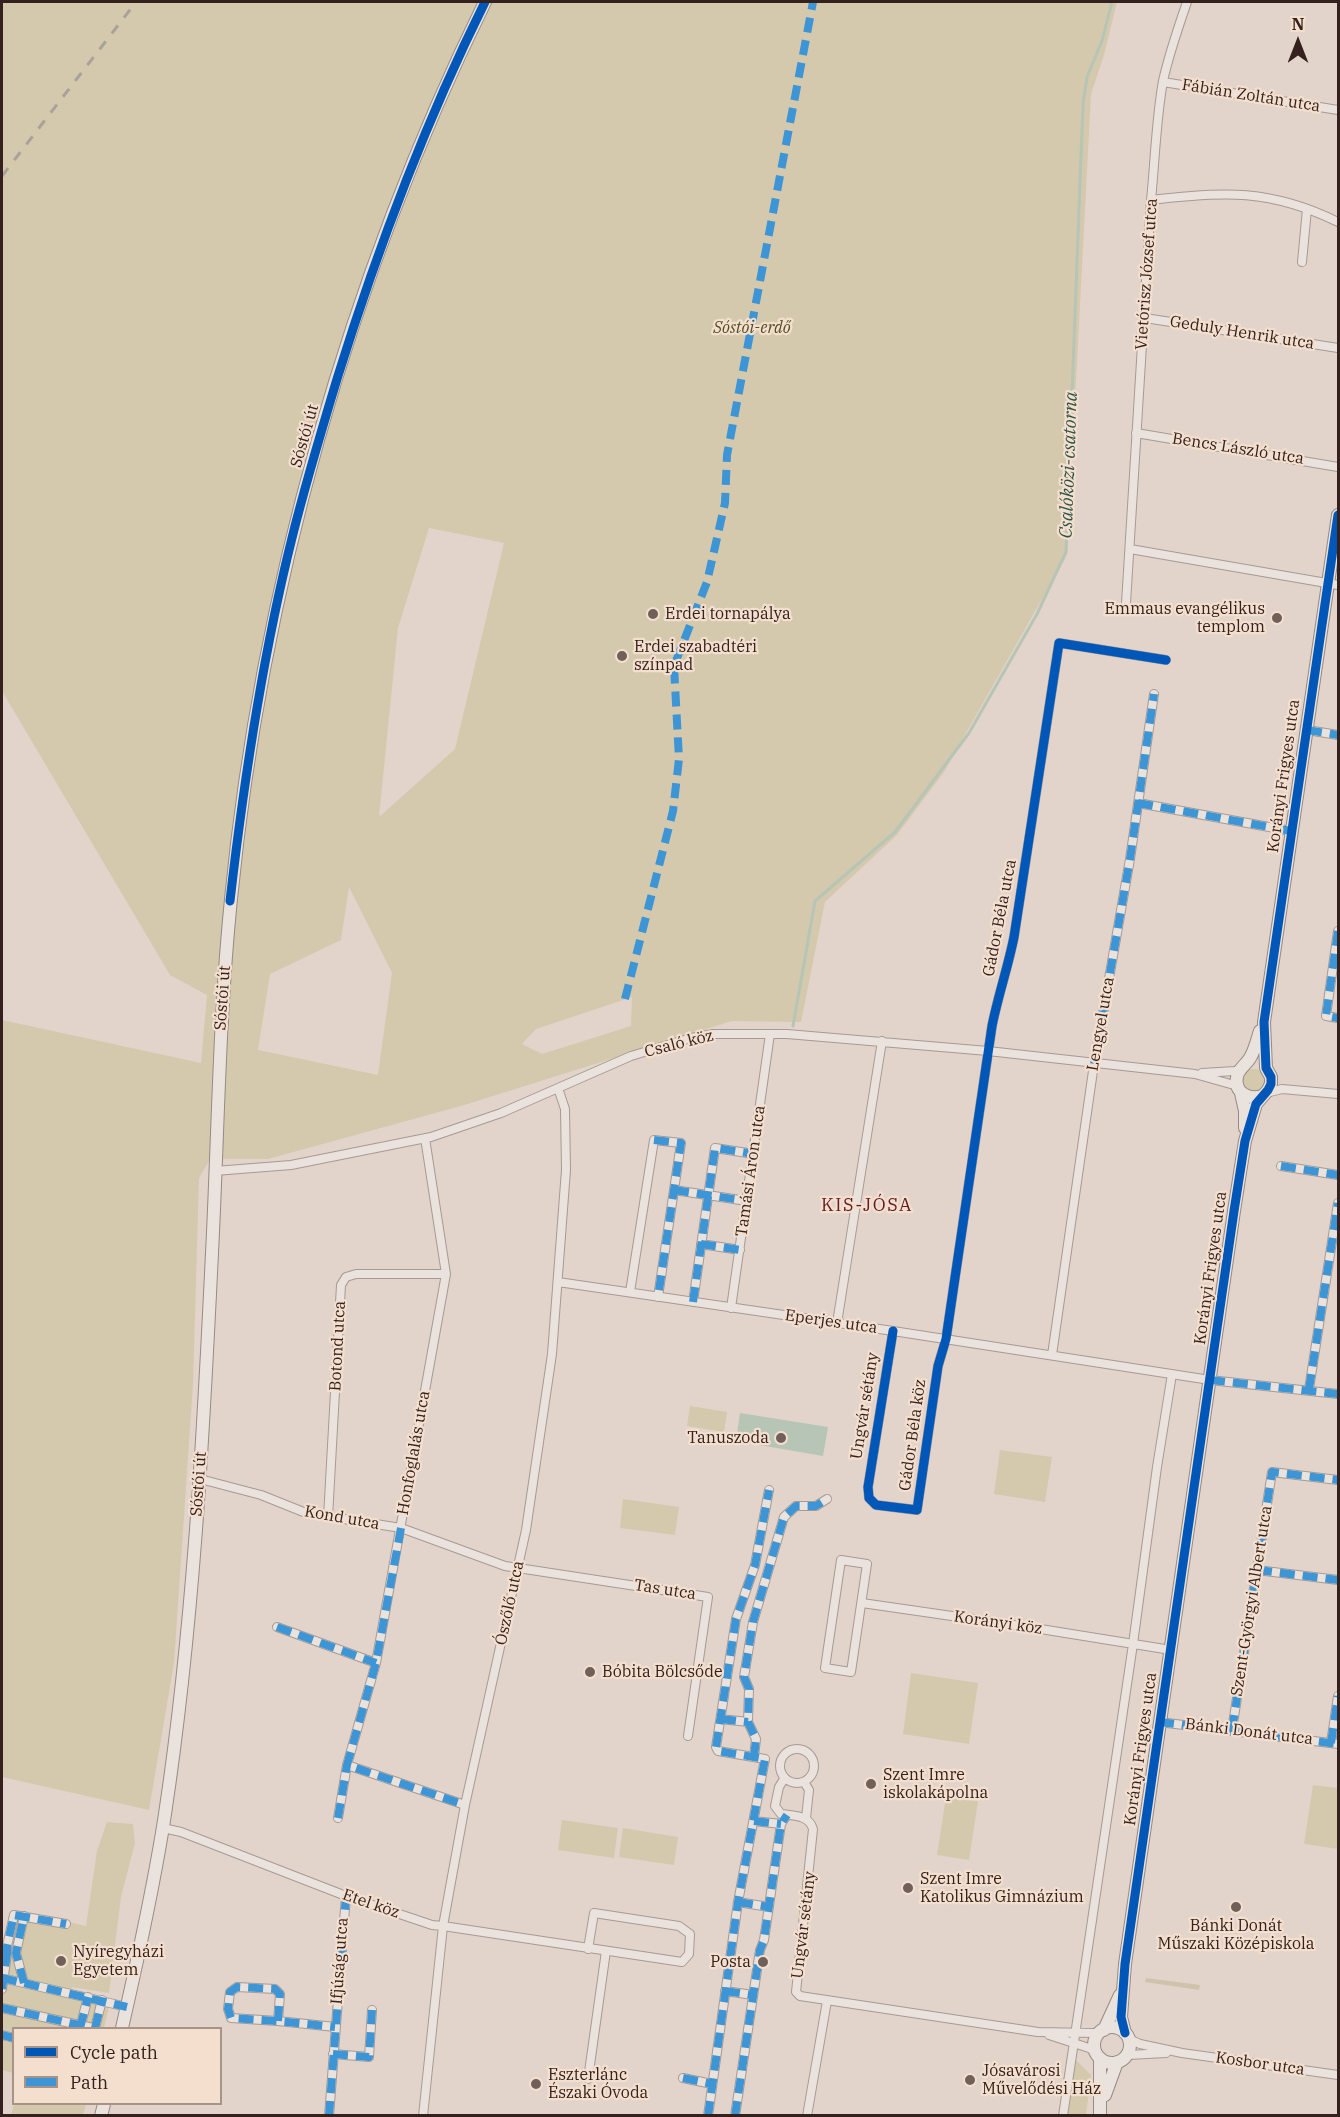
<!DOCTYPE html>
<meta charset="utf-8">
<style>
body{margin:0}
#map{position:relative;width:1340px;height:2117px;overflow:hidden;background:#e2d4ca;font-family:"IBM Plex Serif",serif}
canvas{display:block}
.frame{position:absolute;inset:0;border:3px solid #34211d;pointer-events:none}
.legend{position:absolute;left:12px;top:2027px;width:210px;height:78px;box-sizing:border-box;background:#f4dfcf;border:2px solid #a79388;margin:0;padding:8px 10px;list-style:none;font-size:18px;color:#34211d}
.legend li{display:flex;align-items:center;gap:12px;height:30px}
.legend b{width:30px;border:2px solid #a79388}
.north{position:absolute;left:1268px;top:12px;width:60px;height:60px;-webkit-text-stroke:4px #f4dfcf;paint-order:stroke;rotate:0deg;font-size:16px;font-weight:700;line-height:24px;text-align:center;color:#34211d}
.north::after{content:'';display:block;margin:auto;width:21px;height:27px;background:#34211d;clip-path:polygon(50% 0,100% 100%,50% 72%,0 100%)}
</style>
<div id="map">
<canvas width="1340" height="2117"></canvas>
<div class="frame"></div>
<ul class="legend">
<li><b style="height:8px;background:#0057b8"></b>Cycle path</li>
<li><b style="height:8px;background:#3d95d5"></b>Path</li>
</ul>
<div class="north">N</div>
</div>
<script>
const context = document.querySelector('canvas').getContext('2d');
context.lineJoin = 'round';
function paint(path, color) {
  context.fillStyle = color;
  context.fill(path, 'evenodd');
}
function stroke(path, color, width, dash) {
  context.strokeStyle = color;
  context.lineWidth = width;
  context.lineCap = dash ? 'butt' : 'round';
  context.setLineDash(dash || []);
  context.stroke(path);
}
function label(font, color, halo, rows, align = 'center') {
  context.font = font + ' "IBM Plex Serif",serif';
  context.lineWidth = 4.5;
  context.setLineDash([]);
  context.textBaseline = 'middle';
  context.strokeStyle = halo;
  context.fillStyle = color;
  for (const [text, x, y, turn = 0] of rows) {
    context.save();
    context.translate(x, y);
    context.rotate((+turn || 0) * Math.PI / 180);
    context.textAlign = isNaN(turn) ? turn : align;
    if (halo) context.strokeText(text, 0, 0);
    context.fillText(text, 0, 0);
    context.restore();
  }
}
paint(new Path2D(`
 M 2,2 L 1117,2 L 1104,55 L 1091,94 L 1067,555 L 944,772 L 897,835 L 825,902 L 801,1022 L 732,1021 L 461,1106 L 268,1159 L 216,1159 L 209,1161 L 199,1178 L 193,1384 L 174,1663 L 149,1810 L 2,1777 L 2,1020 L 201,1063 L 207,995 L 170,975 L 2,691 ZM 429,528 L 504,543 L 455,749 L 379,817 L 398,628 ZM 349,887 L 392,973 L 378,1075 L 258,1050 L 270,974 L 341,940 ZM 632,997 L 631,1026 L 542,1054 L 522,1044 L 536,1029 Z
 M1243 1080a11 11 0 1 1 22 0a11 11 0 1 1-22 0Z
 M 690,1406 L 727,1412 L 724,1432 L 687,1426 Z
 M 1000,1450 L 1052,1457 L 1045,1502 L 994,1494 Z
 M 623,1499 L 679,1507 L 675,1535 L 620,1528 Z
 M 911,1673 L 978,1683 L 969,1744 L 903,1734 Z
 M 1313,1785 L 1338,1788 L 1338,1849 L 1304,1844 Z
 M 946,1797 L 978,1801 L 969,1860 L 937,1855 Z
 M 562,1820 L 618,1828 L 614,1858 L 558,1850 Z
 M 107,1822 L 133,1824 L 135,1843 L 121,1897 L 109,1993 L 72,1987 L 70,1993 L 110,2003 L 104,2028 L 14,2028 L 13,2073 L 2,2070 L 2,1957 L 11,1958 L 21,1911 L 86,1926 L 97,1851 Z
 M 623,1828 L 678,1837 L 674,1865 L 619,1857 Z
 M 1075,2059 L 1091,2075 L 1086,2115 L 1067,2116 Z
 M 14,2104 L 86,2104 L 83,2115 L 11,2115 Z`), '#d4c9ad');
paint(new Path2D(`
 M 1146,1978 L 1200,1985 L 1199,1990 L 1145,1982 Z`), '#cec4ac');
paint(new Path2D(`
 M 740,1413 L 828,1427 L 823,1456 L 736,1441 Z`), '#b6c5b6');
stroke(new Path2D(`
 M 793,1026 L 815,901 L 895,832 L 969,733 L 1037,614 L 1066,552 L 1083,104 L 1087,77 L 1102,41 L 1112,2`), '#b6c5b6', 3);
const street = new Path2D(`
 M 1163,82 L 1338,110
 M 1151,200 C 1223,191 1271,189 1338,222
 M 1302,262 L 1307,209
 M 1145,318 L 1338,348
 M 1136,433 L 1338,467
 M 1130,549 L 1338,585
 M 1126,603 L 1151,200 C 1155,161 1156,120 1163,81 C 1169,54 1178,28 1187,2
 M 1307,730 L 1338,735
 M 1138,803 L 1291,831
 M 1338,931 L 1326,1016 L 1338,1018
 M 1202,1073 L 1235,1071 L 1241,1069
 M 1266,1093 L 1282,1089 L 1338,1094
 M 425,1138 L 446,1274 L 376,1663 L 347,1765 L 465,1805
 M 1281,1166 L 1338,1175
 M 215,1171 L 291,1165 L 431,1137 L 501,1113 L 631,1056 L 691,1038 L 713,1034 L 787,1034 L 988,1051 L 1195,1074 L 1234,1085 L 1238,1088
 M 674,1190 L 747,1201
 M 701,1244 L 740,1250
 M 558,1282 L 893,1331 L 1210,1380 L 1338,1394
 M 630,1292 L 654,1140 L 681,1143 L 658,1297
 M 693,1302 L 715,1148 L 754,1154
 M 731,1308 L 770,1034
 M 837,1323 L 882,1041
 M 893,1331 L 868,1487 L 869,1498 L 876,1505 L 917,1510 L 938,1366 L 946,1339 L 992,1026 C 998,996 1008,967 1014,937 L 1059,643 L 1166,660
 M 1052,1355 L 1094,1064 L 1130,859 L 1154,694
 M 1309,1389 L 1338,1203
 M 200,1479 L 261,1495 L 306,1513 L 401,1528 L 505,1566 L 708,1597 L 688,1736
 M 328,1517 L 341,1285 L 346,1277 L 356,1274 L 446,1274
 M 841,1560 L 867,1564 L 851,1672 L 825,1668 Z
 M 1257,1570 L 1338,1580
 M 862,1603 L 1028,1627 L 1171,1650
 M 277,1627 L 376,1663
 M 721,1719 L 748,1722
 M 1159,1722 L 1338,1744
 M 1232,1730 L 1272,1472 L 1338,1480
 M 1331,1743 L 1338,1696
 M780 1766a17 17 0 1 1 34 0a17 17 0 1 1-34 0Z
 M 754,1757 L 756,1739 L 748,1722 L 749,1689 L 744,1677 L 753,1622 L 784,1517 L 796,1506 L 816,1506 L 827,1499
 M 784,1779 L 779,1787 L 775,1806 L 781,1814 C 794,1816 809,1815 813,1829 L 796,1992 L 800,1996 L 1038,2032 L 1094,2033 L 1104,2030
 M 804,1782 L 809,1790 L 806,1818
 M 338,1818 L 347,1765
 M 754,1821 L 781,1824
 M 163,1828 L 181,1832 L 346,1896 L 432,1925 L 443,1926 L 682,1962 L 689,1954 L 690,1934 L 679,1926 L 594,1913 L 588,1949
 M 738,1902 L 769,1907
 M 2,1955 L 7,1954 L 7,1946 L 14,1915 L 66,1924
 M 2,1978 L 127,2007
 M 24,1983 L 16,1953 L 24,1916
 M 2,1989 L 7,1954
 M 725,1991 L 753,1995
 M 2,2008 L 93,2028
 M 278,2021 L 280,1994 L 275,1989 L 237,1987 L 230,1992 L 228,2009 L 231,2018 L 278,2021 L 335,2027
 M 80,2028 L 88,1997
 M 95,2028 L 102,2000
 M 2,2035 L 14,2038
 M 1049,2035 L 1089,2048 L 1096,2052
 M 1129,2039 L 1140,2044 L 1182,2053 L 1338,2075
 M 333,2054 L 369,2057 L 372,2010
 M 1128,2055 L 1166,2053
 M 683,2078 L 712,2084
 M 588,2079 L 606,1951
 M 329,2116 L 346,1896
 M 423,2116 L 443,1926 L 465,1805 L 526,1530 L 552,1354 L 566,1170 L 565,1109 L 558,1088
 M 708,2116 L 738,1902 L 765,1759 L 718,1751 L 716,1747 L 736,1619 L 755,1565 L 769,1490
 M 735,2116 L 760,1950 L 764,1940 L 781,1824 L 787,1815
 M 807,2116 L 827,2001
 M 1063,2116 L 1133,1644 L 1157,1467 L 1172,1374`);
const secondary = new Path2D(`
 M 1260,1031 C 1257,1040 1255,1050 1250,1058 C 1246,1065 1238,1069 1237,1077 C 1234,1093 1249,1100 1262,1096
 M 1241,1093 L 1245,1111 L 1245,1128
 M1094 2045a18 18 0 1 1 36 0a18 18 0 1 1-36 0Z
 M 122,2028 C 138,1958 154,1886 165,1814 C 193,1628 203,1441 212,1253 C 218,1135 219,1017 231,899 C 261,593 349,278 485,2
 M 1104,2030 L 1120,1995
 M 1125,2033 L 1121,2017 L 1125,1964 L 1234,1211 L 1245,1141 L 1256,1104 L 1268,1090 L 1271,1084 L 1271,1077 L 1266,1068 L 1264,1022 L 1338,515
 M 1105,2095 L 1117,2062
 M 101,2116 L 104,2104
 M 1100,2116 L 1100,2058`);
stroke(street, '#a79a94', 10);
stroke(secondary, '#968a84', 14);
stroke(street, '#eae2dc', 8);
stroke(secondary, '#eae2dc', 12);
stroke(new Path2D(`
 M 2,176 L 136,2`), '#a9a19c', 3, [10, 10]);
stroke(new Path2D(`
 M 1307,730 L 1338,735
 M 1138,803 L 1291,831
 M 1338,931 L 1326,1016 L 1338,1018
 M 625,999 L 673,811 L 679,759 L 674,666 L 707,582 L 725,503 L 727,455 L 813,2
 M 1094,1064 L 1130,859 L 1154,694
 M 654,1140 L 681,1143 L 658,1297
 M 1281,1166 L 1338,1175
 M 674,1190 L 747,1201
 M 701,1244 L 740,1250
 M 693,1302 L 715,1148 L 754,1154
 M 1210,1380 L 1338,1394
 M 1309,1389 L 1338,1203
 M 401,1528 L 376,1663 L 347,1765 L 465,1805
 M 1257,1570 L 1338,1580
 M 277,1627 L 376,1663
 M 721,1719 L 748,1722
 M 1159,1722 L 1338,1744
 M 1232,1730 L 1272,1472 L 1338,1480
 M 1331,1743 L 1338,1696
 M 754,1757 L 756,1739 L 748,1722 L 749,1689 L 744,1677 L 753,1622 L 784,1517 L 796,1506 L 816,1506 L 827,1499
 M 338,1818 L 347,1765
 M 754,1821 L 781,1824
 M 738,1902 L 769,1907
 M 2,1955 L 7,1954 L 7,1946 L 14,1915 L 66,1924
 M 2,1978 L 127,2007
 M 24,1983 L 16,1953 L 24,1916
 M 2,1989 L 7,1954
 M 725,1991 L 753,1995
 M 2,2008 L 93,2028
 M 278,2021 L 280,1994 L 275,1989 L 237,1987 L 230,1992 L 228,2009 L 231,2018 L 278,2021 L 335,2027
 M 80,2028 L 88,1997
 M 95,2028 L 102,2000
 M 2,2035 L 14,2038
 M 333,2054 L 369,2057 L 372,2010
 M 683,2078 L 712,2084
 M 329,2116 L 346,1896
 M 708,2116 L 738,1902 L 765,1759 L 718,1751 L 716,1747 L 736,1619 L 755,1565 L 769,1490
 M 735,2116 L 760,1950 L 764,1940 L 781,1824 L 787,1815`), '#3d95d5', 8, [15, 8]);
stroke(new Path2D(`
 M 230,901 C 244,779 262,658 292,538 C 305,485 321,432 337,379 C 377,250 425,123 485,2
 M 893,1331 L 868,1487 L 869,1498 L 876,1505 L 917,1510 L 938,1366 L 946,1339 L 992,1026 C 998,996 1008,967 1014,937 L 1059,643 L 1166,660
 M 1125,2033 L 1121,2017 L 1125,1964 L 1234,1211 L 1245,1141 L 1256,1104 L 1268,1090 L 1271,1084 L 1271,1077 L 1266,1068 L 1264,1022 L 1338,515`), '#0057b8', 9);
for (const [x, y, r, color] of [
 [653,614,6,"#71605a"],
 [1277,618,6,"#71605a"],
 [622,656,6,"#71605a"],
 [781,1438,6,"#71605a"],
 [590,1672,6,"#71605a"],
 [871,1784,6,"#71605a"],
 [908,1888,6,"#71605a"],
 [1236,1907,6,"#71605a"],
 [61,1961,6,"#71605a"],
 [763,1962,6,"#71605a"],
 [970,2080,6,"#71605a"],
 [536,2084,6,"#71605a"]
]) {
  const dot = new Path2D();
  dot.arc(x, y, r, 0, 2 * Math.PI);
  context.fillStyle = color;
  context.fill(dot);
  stroke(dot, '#f4dfcf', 2);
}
label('16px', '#34211d', '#f4dfcf', [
 ["Fábián Zoltán utca",1251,96,9],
 ["Vietórisz József utca",1147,274,-86],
 ["Geduly Henrik utca",1242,333,9],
 ["Sóstói út",305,436,-74],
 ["Bencs László utca",1238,449,9],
 ["Korányi Frigyes utca",1284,776,-82],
 ["Gádor Béla utca",1000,918,-79],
 ["Sóstói út",223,998,-86],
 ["Lengyel utca",1101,1024,-80],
 ["Csaló köz",679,1044,-14],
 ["Tamási Áron utca",751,1171,-82],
 ["Korányi Frigyes utca",1211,1268,-82],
 ["Eperjes utca",831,1322,8],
 ["Botond utca",338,1346,-87],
 ["Ungvár sétány",865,1406,-81],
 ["Gádor Béla köz",913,1435,-82],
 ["Honfoglalás utca",414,1453,-80],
 ["Sóstói út",199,1484,-86],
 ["Kond utca",342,1518,10],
 ["Tas utca",665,1590,9],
 ["Szent-Györgyi Albert utca",1252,1601,-81],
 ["Ószőlő utca",510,1603,-78],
 ["Korányi köz",998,1623,8],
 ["Bánki Donát utca",1249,1732,7],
 ["Korányi Frigyes utca",1141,1749,-82],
 ["Etel köz",371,1904,19],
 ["Ungvár sétány",804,1925,-83],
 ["Ifjúság utca",340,1961,-86],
 ["Kosbor utca",1260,2064,8]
]);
label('italic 16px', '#504e24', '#f4dfcf', [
 ["Sóstói-erdő",752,328]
]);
label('16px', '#34211d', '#f4dfcf', [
 ["Emmaus evangélikus",1265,609,"right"],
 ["templom",1265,627,"right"],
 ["Erdei tornapálya",665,614],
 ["Erdei szabadtéri",634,647],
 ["színpad",634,665],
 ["Tanuszoda",769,1438,"right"],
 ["Bóbita Bölcsőde",602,1672],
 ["Szent Imre",883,1775],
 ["iskolakápolna",883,1793],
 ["Szent Imre",920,1879],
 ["Katolikus Gimnázium",920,1897],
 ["Bánki Donát",1236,1926,"center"],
 ["Műszaki Középiskola",1236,1944,"center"],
 ["Nyíregyházi",73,1952],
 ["Egyetem",73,1970],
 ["Posta",751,1962,"right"],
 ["Jósavárosi",982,2071],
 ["Művelődési Ház",982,2089],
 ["Eszterlánc",548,2075],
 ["Északi Óvoda",548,2093]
], 'left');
label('italic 18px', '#2c5446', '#f4dfcf', [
 ["Csalóközi-csatorna",1069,465,-88]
]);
context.letterSpacing = '1.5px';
label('18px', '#601d23', '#f4dfcf', [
 ["KIS-JÓSA",867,1206]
]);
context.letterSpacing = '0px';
</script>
